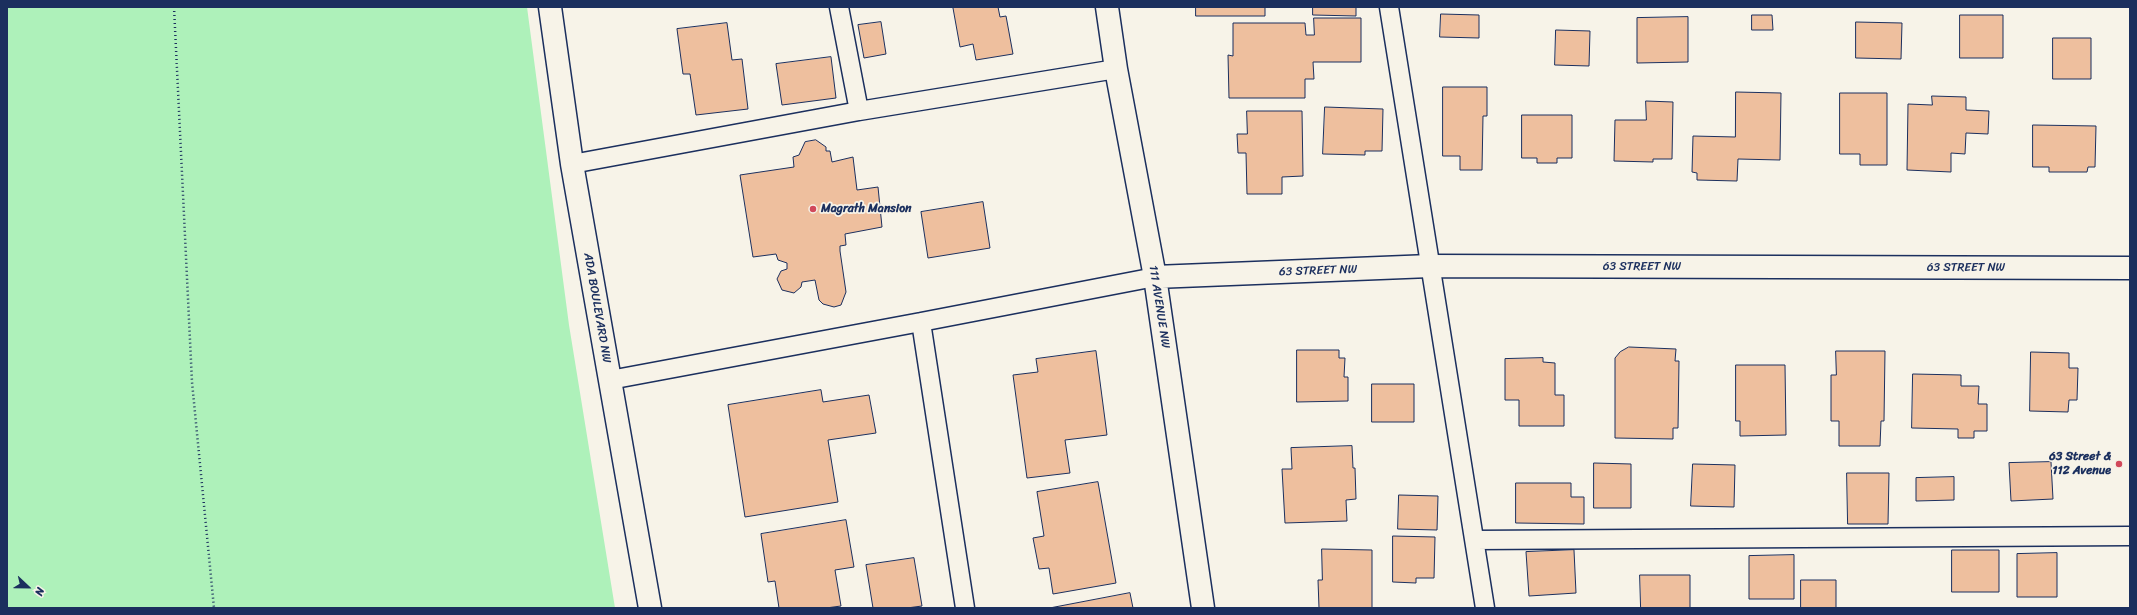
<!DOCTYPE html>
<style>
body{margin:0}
#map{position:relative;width:2137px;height:615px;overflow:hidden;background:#f7f3e8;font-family:Sriracha,sans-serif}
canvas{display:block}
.frame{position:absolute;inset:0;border:8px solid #1b2f5e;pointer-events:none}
.north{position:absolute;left:8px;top:567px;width:40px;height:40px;-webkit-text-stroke:3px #f7f3e8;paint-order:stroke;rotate:112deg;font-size:11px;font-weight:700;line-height:16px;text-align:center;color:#1b2f5e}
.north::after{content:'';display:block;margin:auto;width:14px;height:18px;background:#1b2f5e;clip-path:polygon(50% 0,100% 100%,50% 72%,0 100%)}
</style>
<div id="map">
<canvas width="2137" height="615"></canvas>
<div class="frame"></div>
<div class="north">N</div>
</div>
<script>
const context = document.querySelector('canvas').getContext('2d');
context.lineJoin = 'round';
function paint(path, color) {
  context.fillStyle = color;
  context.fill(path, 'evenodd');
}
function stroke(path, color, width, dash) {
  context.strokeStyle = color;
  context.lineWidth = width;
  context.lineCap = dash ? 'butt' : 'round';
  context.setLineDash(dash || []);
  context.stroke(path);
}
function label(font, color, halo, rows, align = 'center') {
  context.font = font + ' Sriracha,sans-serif';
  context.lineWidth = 3.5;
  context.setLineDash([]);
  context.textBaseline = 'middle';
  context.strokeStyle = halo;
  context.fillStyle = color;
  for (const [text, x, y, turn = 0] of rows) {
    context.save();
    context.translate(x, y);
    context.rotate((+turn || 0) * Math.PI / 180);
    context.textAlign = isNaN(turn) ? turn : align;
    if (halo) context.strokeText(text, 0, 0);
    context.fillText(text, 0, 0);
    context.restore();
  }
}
paint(new Path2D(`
 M 7,7 L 527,7 L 569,325 L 615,608 L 7,608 Z`), '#aef1ba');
const building = new Path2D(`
 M 949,7 L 998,7 L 1000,17 L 1006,16 L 1013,54 L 976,60 L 973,44 L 960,47 L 953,8 Z
 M 1196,7 L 1265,7 L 1265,16 L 1196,16 Z
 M 1313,7 L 1356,7 L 1356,16 L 1313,15 Z
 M 1441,14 L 1479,15 L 1479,38 L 1440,37 Z
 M 1752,15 L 1772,15 L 1773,30 L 1752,30 Z
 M 1960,15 L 2003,15 L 2003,58 L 1960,58 Z
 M 1688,17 L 1688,62 L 1637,63 L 1637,18 Z
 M 1314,18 L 1361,18 L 1361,62 L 1313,62 L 1314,79 L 1305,79 L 1305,98 L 1229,98 L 1228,55 L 1233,56 L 1233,23 L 1305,23 L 1306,35 L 1314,35 Z
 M 881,22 L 886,54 L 864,58 L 858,25 Z
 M 1856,22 L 1902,23 L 1901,59 L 1856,58 Z
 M 727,23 L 732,60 L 742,59 L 748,109 L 696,115 L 690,74 L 683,74 L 677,29 Z
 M 1556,30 L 1590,31 L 1589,66 L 1555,65 Z
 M 2053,38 L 2091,38 L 2091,79 L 2053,79 Z
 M 831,57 L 836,98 L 782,105 L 776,64 Z
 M 1443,87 L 1487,87 L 1487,116 L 1483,116 L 1482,170 L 1460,170 L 1460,156 L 1443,156 Z
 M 1736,92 L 1781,93 L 1780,160 L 1738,159 L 1737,181 L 1697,180 L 1697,173 L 1692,172 L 1693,136 L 1735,137 Z
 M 1840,93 L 1887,93 L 1887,165 L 1860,165 L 1860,154 L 1840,154 Z
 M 1932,96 L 1966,97 L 1966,110 L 1989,111 L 1988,134 L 1966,133 L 1965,154 L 1951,153 L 1951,172 L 1907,170 L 1908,104 L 1932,105 Z
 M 1646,101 L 1673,102 L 1672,159 L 1653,159 L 1653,162 L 1614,161 L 1615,120 L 1646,120 Z
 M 1325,107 L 1383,109 L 1382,151 L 1365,151 L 1365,155 L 1323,154 Z
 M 1247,111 L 1302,111 L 1303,176 L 1282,177 L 1282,194 L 1247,194 L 1246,153 L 1238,153 L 1237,134 L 1247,134 Z
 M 1522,115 L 1572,115 L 1572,158 L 1557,158 L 1557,163 L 1537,163 L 1537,158 L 1522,158 Z
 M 2033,125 L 2096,126 L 2095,167 L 2088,167 L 2087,172 L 2049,172 L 2049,167 L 2033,167 Z
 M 816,140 L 826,147 L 826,151 L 830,151 L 832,162 L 853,157 L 857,190 L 878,187 L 882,227 L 845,234 L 846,245 L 840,246 L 840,251 L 846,292 L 841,305 L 834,307 L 823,304 L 819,300 L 815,280 L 802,282 L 801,287 L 794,293 L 782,290 L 777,279 L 781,271 L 787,269 L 787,263 L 778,260 L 776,254 L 753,257 L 740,175 L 794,167 L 793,157 L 799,155 L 805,142 Z
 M 983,202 L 990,248 L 928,258 L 921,212 Z
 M 1629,347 L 1676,349 L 1675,361 L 1679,361 L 1678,428 L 1673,428 L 1673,439 L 1615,438 L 1615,358 L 1620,352 Z
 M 1297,350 L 1339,350 L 1339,358 L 1345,358 L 1344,377 L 1348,377 L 1348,401 L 1297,402 Z
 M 1096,351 L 1107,435 L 1065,440 L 1070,473 L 1027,478 L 1013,375 L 1038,372 L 1036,359 Z
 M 1836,351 L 1885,351 L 1884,421 L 1881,421 L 1880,446 L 1839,446 L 1839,421 L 1831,421 L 1831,375 L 1836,375 Z
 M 2031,352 L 2069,353 L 2069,368 L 2078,368 L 2077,400 L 2069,400 L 2068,412 L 2030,411 Z
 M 1543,358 L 1543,362 L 1555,363 L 1555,395 L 1564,395 L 1564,426 L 1519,426 L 1519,400 L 1505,400 L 1505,359 Z
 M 1736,365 L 1785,365 L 1786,435 L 1740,436 L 1740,421 L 1736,421 Z
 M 1913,374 L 1961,375 L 1961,386 L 1979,386 L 1978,404 L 1987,404 L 1987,431 L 1974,431 L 1974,438 L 1958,438 L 1958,429 L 1912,428 Z
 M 1372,384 L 1414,384 L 1414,422 L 1372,422 Z
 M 821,390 L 823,402 L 869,395 L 876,433 L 828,440 L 838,502 L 745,517 L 728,405 Z
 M 1352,446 L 1353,468 L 1355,468 L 1356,499 L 1346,500 L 1347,521 L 1285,523 L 1282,469 L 1292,469 L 1291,448 Z
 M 2051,462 L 2053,499 L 2011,501 L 2009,463 Z
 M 1594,463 L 1631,464 L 1631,508 L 1594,508 Z
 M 1693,464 L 1735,465 L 1734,507 L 1691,506 Z
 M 1847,473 L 1889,473 L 1888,524 L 1848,524 Z
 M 1954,477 L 1954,500 L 1916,501 L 1916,478 Z
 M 1098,482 L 1116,583 L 1053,594 L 1049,568 L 1039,569 L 1033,538 L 1044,536 L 1037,492 Z
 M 1516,483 L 1571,483 L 1571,497 L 1584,497 L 1584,524 L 1516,523 Z
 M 1399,495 L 1438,496 L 1437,530 L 1398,529 Z
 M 846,520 L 854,567 L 835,570 L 841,606 L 826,608 L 779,608 L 775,581 L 768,582 L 761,534 Z
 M 1393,536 L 1435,537 L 1434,578 L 1416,578 L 1416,583 L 1393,582 Z
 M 1322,549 L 1372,550 L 1372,608 L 1319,608 L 1318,580 L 1322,580 Z
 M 1574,550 L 1576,593 L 1529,596 L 1526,552 Z
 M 1952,550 L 1999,550 L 1999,592 L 1952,592 Z
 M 2057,553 L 2057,597 L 2017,597 L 2017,554 Z
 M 1794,555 L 1794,599 L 1749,599 L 1749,556 Z
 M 914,558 L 922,606 L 907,608 L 873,608 L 866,565 Z
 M 1640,575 L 1690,575 L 1690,608 L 1641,608 Z
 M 1801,580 L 1836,580 L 1836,608 L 1801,608 Z
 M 1130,593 L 1133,608 L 1050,608 Z`);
paint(building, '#eebf9e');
stroke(building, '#1b2f5e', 1);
const service = new Path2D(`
 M 839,7 L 859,111 L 1116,69
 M 1389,7 L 1485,608
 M 572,164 L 859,111
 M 610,380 L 921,322
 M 1474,540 L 2130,536
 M 965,608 L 921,322 L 1155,277`);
const minor = new Path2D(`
 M 1107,7 L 1116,69 L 1155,277 L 1203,608
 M 1155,277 L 1430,266 L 2130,268`);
const tertiary = new Path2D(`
 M 550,7 L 572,164 L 650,608`);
stroke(service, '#1b2f5e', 21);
stroke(minor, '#1b2f5e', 25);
stroke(tertiary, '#1b2f5e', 25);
stroke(new Path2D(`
 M 174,7 L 192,382 L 214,608`), '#1b2f5e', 2.5, [1, 3]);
stroke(service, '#f7f3e8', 18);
stroke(minor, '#f7f3e8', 22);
stroke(tertiary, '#f7f3e8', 22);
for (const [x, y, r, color] of [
 [813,209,4,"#d1495b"],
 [2119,464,4,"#d1495b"]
]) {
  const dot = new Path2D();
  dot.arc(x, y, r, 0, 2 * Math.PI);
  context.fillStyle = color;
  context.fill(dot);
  stroke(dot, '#f7f3e8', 1.5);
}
label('bold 12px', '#1b2f5e', '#f7f3e8', [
 ["Magrath Mansion",821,209],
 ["63 Street &",2111,457,"right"],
 ["112 Avenue",2111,471,"right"]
], 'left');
label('12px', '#1b2f5e', '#f7f3e8', [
 ["63 STREET NW",1642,267],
 ["63 STREET NW",1966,268],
 ["63 STREET NW",1318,271,-2],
 ["111 AVENUE NW",1159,307,81],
 ["ADA BOULEVARD NW",597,308,80]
]);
</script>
